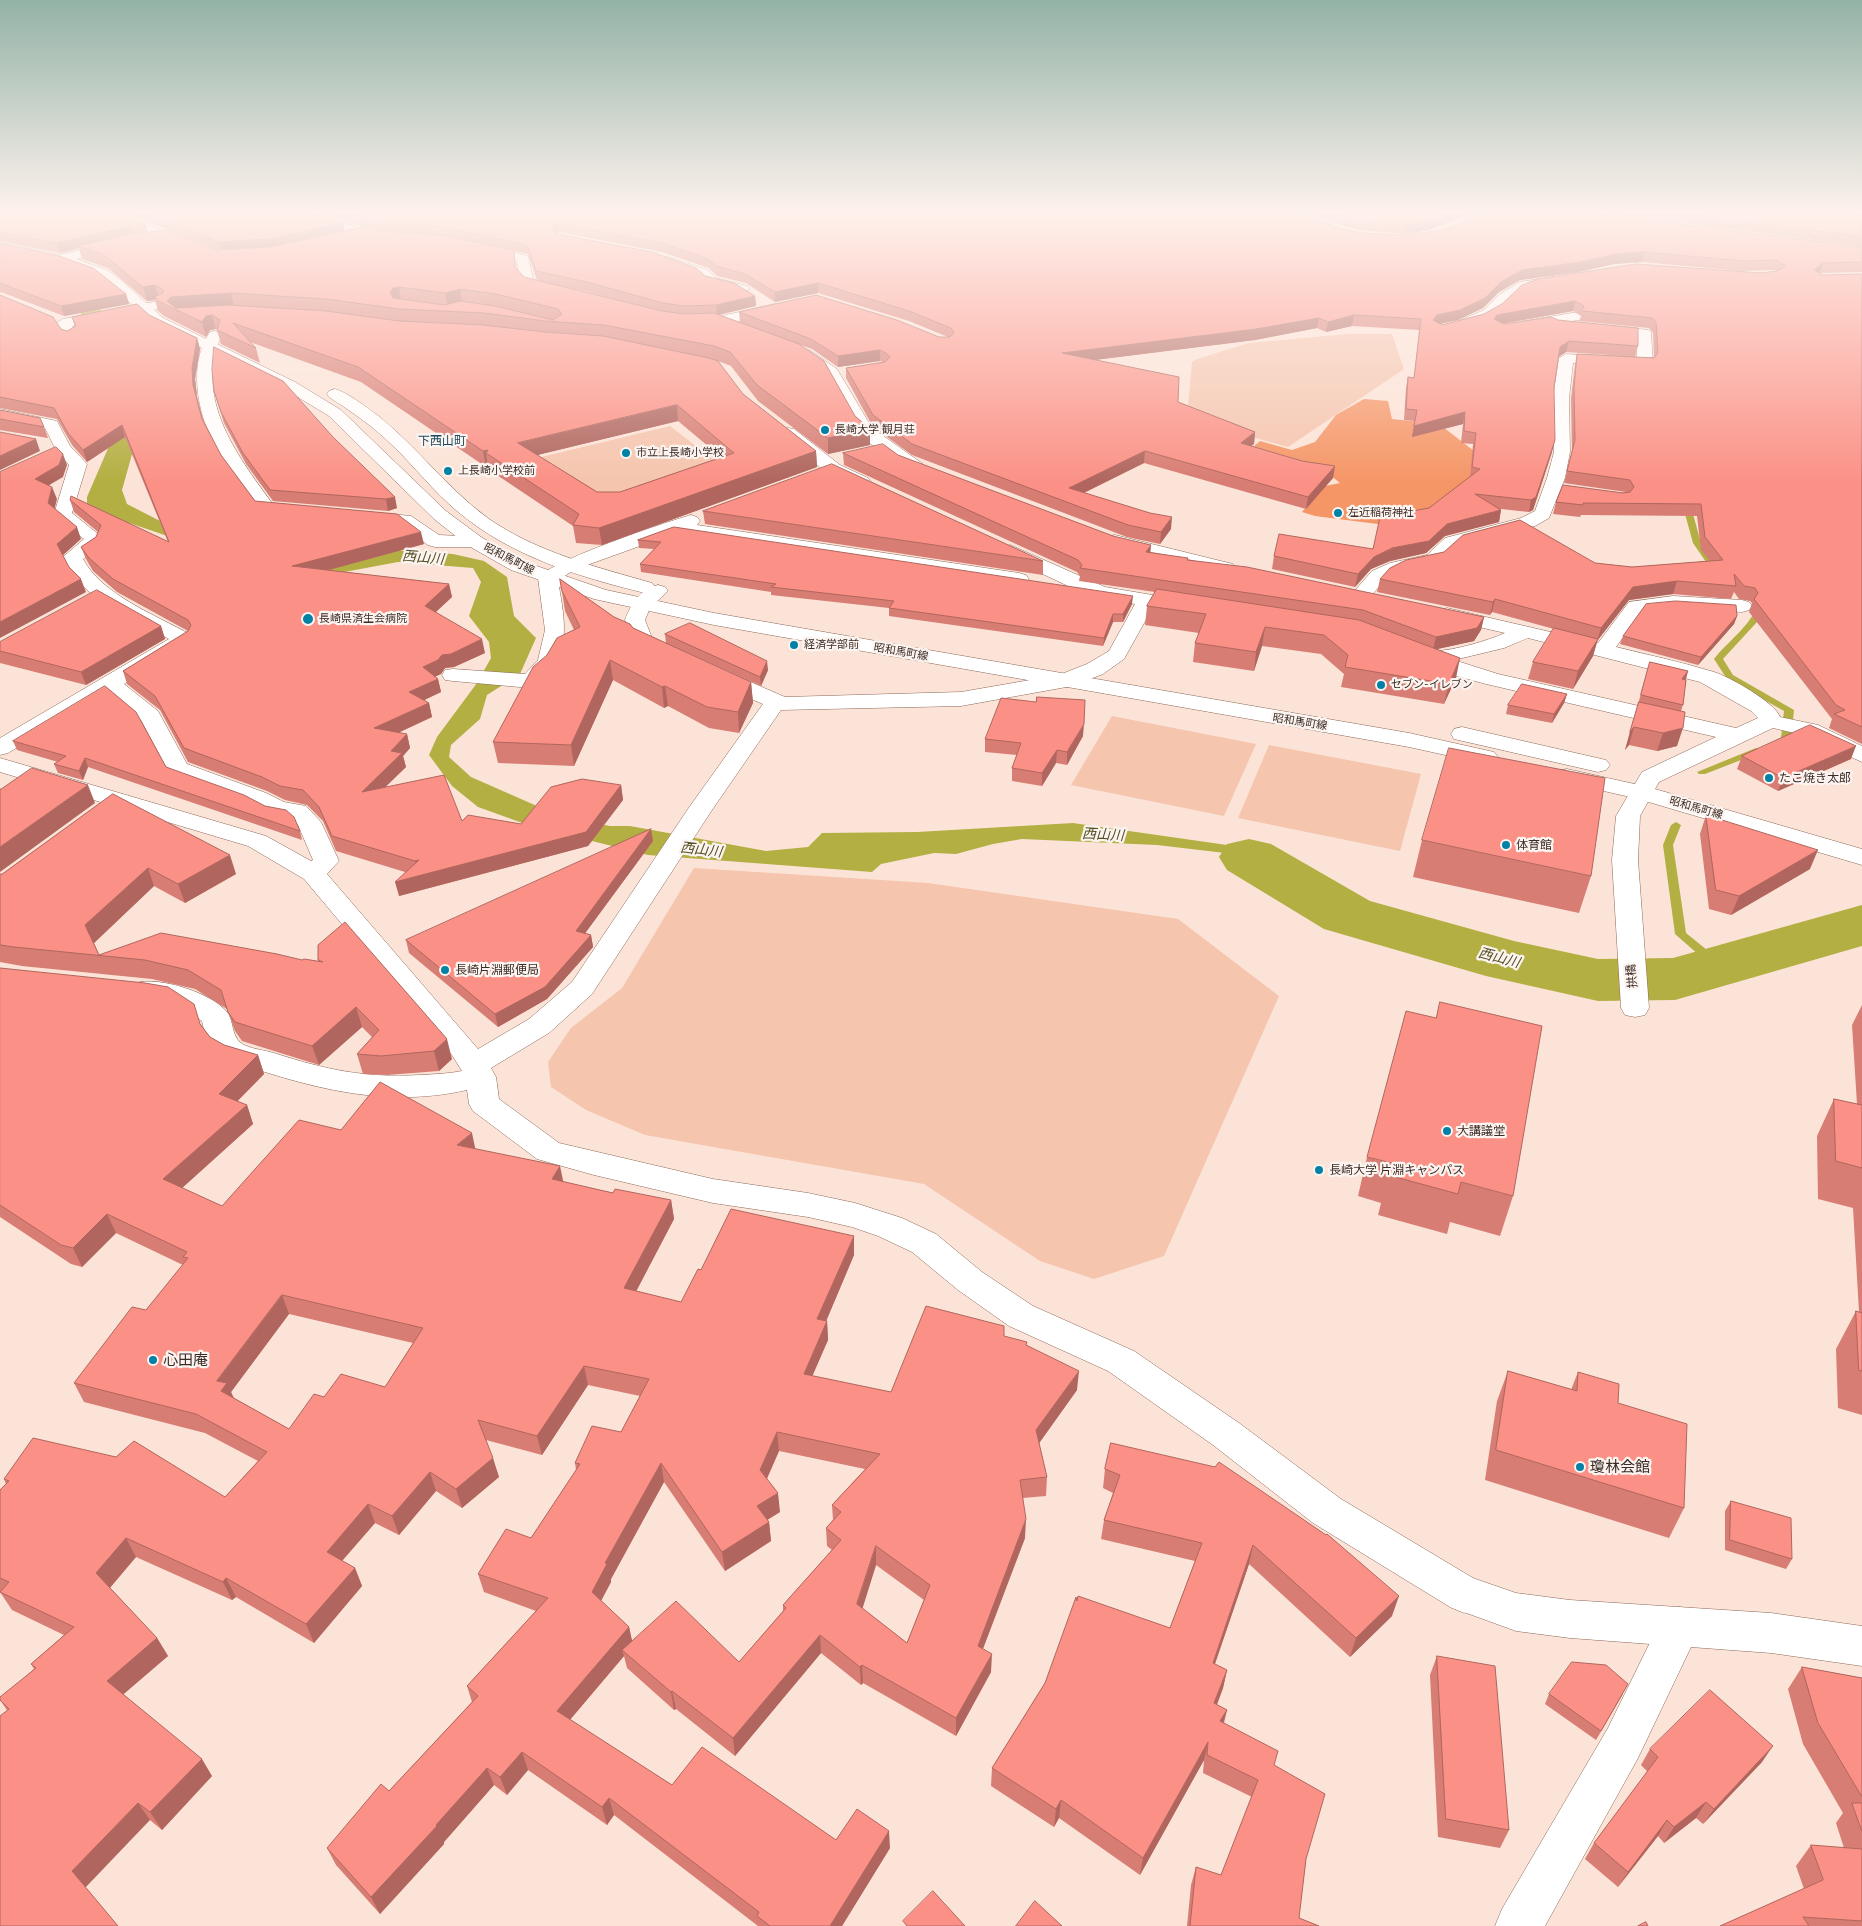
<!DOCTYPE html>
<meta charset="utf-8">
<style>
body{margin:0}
canvas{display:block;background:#fce3d7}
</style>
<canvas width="1862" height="1926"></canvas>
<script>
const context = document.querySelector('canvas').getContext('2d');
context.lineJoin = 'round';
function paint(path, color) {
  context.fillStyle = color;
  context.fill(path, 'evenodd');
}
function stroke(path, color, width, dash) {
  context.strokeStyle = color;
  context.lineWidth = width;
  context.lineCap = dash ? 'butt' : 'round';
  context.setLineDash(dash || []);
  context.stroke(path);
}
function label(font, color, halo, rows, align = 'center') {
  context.font = font + ' Mulish,"Noto Sans JP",sans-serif';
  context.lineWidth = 4.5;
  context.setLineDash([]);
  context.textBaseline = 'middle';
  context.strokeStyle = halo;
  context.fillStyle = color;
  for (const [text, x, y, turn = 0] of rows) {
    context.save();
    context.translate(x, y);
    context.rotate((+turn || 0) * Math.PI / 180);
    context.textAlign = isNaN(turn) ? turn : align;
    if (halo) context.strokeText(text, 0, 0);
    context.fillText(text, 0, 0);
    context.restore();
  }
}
paint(new Path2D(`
 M 1348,334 L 1392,334 L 1404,369 L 1288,447 L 1206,424 L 1188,407 L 1192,362 L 1197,359 L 1249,343 Z
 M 670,426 L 719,464 L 604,506 L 533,459 Z
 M 1112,716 L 1256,744 L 1224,816 L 1071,785 Z
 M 1269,745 L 1421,774 L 1400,851 L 1238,818 Z
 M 694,868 L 928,883 L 1178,919 L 1279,996 L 1164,1256 L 1094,1279 L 1040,1261 L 924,1184 L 645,1135 L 586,1110 L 551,1087 L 548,1062 L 571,1028 L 622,988 Z`), '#f5c5ae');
paint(new Path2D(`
 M 1364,399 L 1388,401 L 1392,419 L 1439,424 L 1491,464 L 1409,528 L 1315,516 L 1302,512 L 1325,486 L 1340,483 L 1330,475 L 1246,453 L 1260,441 L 1292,450 L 1315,442 L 1336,415 Z`), '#f59667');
paint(new Path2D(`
 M 91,304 L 113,318 L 136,440 L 122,490 L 127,504 L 160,521 L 365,543 L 404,551 L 453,554 L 484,561 L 507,577 L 514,616 L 536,638 L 520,674 L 487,695 L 480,719 L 451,745 L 449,757 L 471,777 L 546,810 L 574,819 L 610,826 L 630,826 L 766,851 L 808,847 L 822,833 L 917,832 L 1073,823 L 1248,848 L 1270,863 L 1298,874 L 1334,896 L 1321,913 L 1283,893 L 1225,853 L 1157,845 L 1022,839 L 993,844 L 956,854 L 934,853 L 881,864 L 872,872 L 648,855 L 528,825 L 478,807 L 452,786 L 429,755 L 437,737 L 477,683 L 491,658 L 489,642 L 469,616 L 481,582 L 473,568 L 398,562 L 339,573 L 179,540 L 103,514 L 87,504 L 87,497 L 116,430 L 70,318 L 80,316 L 82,311 Z`), '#b4af42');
paint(new Path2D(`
 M 1694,503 L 1701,505 L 1693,514 L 1701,543 L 1722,573 L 1721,575 L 1715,575 L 1693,543 L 1685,514 Z
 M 1757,604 L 1763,604 L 1765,609 L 1757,622 L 1723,659 L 1733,675 L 1794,710 L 1791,740 L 1776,747 L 1771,744 L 1781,738 L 1784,711 L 1727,679 L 1714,659 C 1726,643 1754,623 1757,604 Z
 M 1756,748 L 1761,751 L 1759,753 L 1705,774 L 1699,774 L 1697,772 Z
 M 1676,822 L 1681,825 L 1673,845 L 1686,933 L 1723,963 L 1725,966 L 1723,969 L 1715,969 L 1675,934 L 1663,845 L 1671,825 Z`), '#b4af42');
paint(new Path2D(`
 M 1249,839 L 1271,844 L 1370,901 L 1514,941 L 1598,959 L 1673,958 L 1862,905 L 1862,946 L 1675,1000 L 1598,1001 L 1486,976 L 1324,929 L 1227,870 L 1219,857 L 1227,844 Z`), '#b4af42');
const street = new Path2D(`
 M 104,212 L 120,212 L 194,245 L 188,249 L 184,248 Z
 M 296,212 L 313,212 L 368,231 L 393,235 L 395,238 L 389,242 L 362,237 L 298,215 Z
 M 117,241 L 123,245 L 121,248 L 60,263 L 54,259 L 55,256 Z
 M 479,244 L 528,256 L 533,279 L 536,283 L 562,290 L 564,293 L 557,297 C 528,290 521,293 517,261 L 475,251 L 473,248 L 475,245 Z
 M 667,257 L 708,270 L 716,278 L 747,286 L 749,289 L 742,293 L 706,284 L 698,276 L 662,264 L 661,261 L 662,258 Z
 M 1553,277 L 1560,281 L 1558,284 L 1529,289 L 1510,300 L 1494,316 L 1461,329 L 1454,325 L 1456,322 L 1484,310 L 1500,294 L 1520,282 Z
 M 159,301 L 164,302 L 166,305 L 164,308 L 72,326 L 78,336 L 71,340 L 66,339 L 56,323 L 63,319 Z
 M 775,304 L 780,305 L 782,308 L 780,311 C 764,315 695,335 685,322 L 692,318 L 717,317 Z
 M 1578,312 L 1618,313 L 1625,317 L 1618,321 L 1578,320 L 1520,330 L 1513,326 L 1520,322 Z
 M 1602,325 L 1649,330 L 1651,333 L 1653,364 L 1645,369 L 1573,363 L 1569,398 L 1570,452 L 1565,478 L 1549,518 L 1535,526 L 1459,546 L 1440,563 L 1403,571 L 1386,579 L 1368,599 L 1354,599 L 1351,595 L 1372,571 L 1390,563 L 1427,555 L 1445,538 L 1521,518 L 1535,511 L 1547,478 L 1554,452 L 1553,398 L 1559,358 L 1566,354 L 1637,359 L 1637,337 L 1597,332 L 1595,329 Z
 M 215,331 L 222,335 C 193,397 236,454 272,503 L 301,506 L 304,510 L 301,514 L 295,515 L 260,512 C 247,494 233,477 222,459 C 200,424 185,368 210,332 Z
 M 794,345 L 811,351 L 837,369 L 872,428 L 923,464 L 920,468 L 914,469 L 899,465 L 859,435 L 826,375 L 787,349 Z
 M 0,409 L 57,421 L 70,446 L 87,464 L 72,513 L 103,538 L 99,548 L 83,559 C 102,595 156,615 191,635 L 194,639 L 191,643 L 124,684 L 158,711 L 187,764 L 266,793 L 284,802 L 306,806 L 321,822 L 339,861 L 327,874 L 478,1049 L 529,1019 L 572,982 L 688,809 L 763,704 L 709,681 L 706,676 L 709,671 L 717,670 L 725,671 L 785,697 L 961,692 L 1059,675 L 1087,664 L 1109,651 L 1135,604 L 1089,596 L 1003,555 L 1001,551 L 1003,547 L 1010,545 L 1105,587 L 1194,602 L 1197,606 L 1194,610 L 1187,612 L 1153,607 L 1124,659 L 1103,674 L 1072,686 L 961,706 L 781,710 L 712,810 L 592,994 L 549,1033 L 491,1068 L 496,1077 L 499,1099 L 559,1143 L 713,1179 L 808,1193 L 855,1203 L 902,1218 L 936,1234 L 982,1272 L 1033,1306 L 1134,1351 L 1239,1423 L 1341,1499 L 1478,1581 L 1484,1594 L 1478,1607 L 1464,1613 L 1450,1607 L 1313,1523 L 1213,1445 L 1108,1371 L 1009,1326 L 958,1290 L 912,1252 L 878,1236 L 852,1227 L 808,1217 L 713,1203 L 594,1175 L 537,1159 L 473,1111 L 469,1104 L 467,1090 C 397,1106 332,1093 265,1072 C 252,1067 234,1064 222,1057 C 211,1051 204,1033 202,1021 L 176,1004 L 136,995 L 132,989 L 136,983 C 159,976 212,993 227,1012 C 234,1021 231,1035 241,1043 C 249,1049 265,1050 274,1053 C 327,1070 364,1078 420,1075 C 434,1074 448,1074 462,1071 L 452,1055 L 304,879 L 248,846 L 0,772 L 0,758 L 266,836 L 311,861 L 313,860 L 298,825 L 290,818 L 269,814 L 248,803 L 170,774 L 141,720 L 108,693 L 8,753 L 0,755 L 0,738 L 169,639 L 95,597 L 75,579 L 63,557 L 84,539 L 64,524 L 54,514 L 69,465 L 55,448 L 45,428 L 0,419 Z
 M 788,428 L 794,429 L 840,465 L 868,478 L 871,482 L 868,486 C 843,492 801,451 782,437 L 780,433 L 782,429 Z
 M 368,512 L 411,516 L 439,535 L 481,537 L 483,541 L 481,545 L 474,547 L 435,547 L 428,545 L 400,525 L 362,521 L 359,517 L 362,513 Z
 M 691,515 L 697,517 L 700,521 L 697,525 L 1019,573 L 1026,575 L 1029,579 L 1026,583 L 1019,585 L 676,533 L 576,569 L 558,580 C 563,613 572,646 549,674 C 543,681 540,685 531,688 L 453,681 L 445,680 L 442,675 L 445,670 L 453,669 L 525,674 L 538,660 L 545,630 L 538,578 C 550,561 666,522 691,515 Z
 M 1115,535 L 1233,564 L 1236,568 L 1233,572 L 1226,574 L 1108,545 L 1106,541 L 1108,537 Z
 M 658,585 L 665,587 L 668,591 L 650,608 L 645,620 L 652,638 L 674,649 L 678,653 L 674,657 L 667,659 L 660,657 L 636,646 L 625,620 C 631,604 640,589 658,585 Z
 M 1673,596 L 1742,600 L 1749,602 L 1752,606 L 1749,610 L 1742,612 L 1673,608 L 1642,611 L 1616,647 C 1648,655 1682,662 1714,672 C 1728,676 1776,703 1780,717 L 1818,725 L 1862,746 L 1862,762 L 1803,735 L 1773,728 L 1659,782 L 1640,816 L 1638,860 L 1649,1008 L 1645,1015 L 1635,1017 L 1625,1015 L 1621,1008 L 1612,860 L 1616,816 L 1642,772 L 1716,737 L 1486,684 L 1453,675 L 1417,659 L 1413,655 L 1417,651 C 1424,649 1429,652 1436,651 C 1456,650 1487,641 1505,633 L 1440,618 L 1437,614 L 1440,610 L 1447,608 L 1598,643 L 1629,602 ZM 1528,638 L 1700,682 L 1751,711 L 1758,718 L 1736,728 L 1498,674 L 1454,660 L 1504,648 Z
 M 1680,1607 L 1695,1612 L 1701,1626 L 1638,1758 L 1545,1926 L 1495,1926 L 1502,1909 L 1608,1728 L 1665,1612 Z`);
const secondary = new Path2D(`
 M 0,242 L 70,257 L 107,270 L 122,281 L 163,318 L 295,382 L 341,410 L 446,511 L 481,537 L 525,562 L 606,590 L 714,613 L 1409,733 L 1494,752 L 1498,757 L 1494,762 L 1486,764 L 1409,747 L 714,625 L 594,599 L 511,570 L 467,545 L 434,519 L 329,416 L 283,388 L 153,324 L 112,286 L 97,276 L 63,264 L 0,250 Z
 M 335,389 C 345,392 353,398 362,404 C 410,436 442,485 489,519 C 537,552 596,567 652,583 L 655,587 L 652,591 L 645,593 C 579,577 510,556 457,511 C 434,492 415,467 393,446 C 374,427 352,412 329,397 L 327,394 L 329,391 Z
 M 1462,727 L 1606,760 L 1610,765 L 1606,770 L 1598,772 L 1454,739 L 1451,734 L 1454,729 Z
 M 1567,769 L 1648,787 L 1862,849 L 1862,865 L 1635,798 L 1559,781 L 1555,776 L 1559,771 Z
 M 1464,1575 L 1516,1593 L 1570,1600 L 1771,1613 L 1862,1626 L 1862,1666 L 1771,1653 L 1570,1638 L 1516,1631 L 1450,1607 L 1444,1594 L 1450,1581 Z`);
stroke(street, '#8d6958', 1);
stroke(secondary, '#8d6958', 1);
paint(street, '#fff');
paint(secondary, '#fff');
paint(new Path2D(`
 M 0,212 L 146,225 L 148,232 L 216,250 L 218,250 L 125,212 L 308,212 L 345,231 L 374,230 L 318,212 L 1303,212 L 1306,215 L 1341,229 L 1362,233 L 1404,235 L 1862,247 L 1862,272 L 1820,273 L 1823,275 L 1862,274 L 1862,744 L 1829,728 L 1832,719 L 1749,612 L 1752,603 L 1750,601 L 1739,599 L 1734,592 L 1731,599 L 1673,594 L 1629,600 L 1597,641 L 1593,656 L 1573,689 L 1528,679 L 1533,662 L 1554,629 L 1492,612 L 1490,615 L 1377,592 L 1380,579 L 1595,563 L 1632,567 L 1710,561 L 1701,550 L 1697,516 L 1581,515 L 1580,517 L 1553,514 L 1556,502 L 1626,492 L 1564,483 L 1572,452 L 1571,398 L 1575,365 L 1577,354 L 1624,356 L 1566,352 L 1558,357 L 1554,387 L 1552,452 L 1533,510 L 1529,512 L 1501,509 L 1499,522 L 1445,536 L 1426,553 L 1390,561 L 1371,569 L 1355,587 L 1272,569 L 1274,556 L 1373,549 L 1429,508 L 1470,477 L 1473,444 L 1461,443 L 1463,424 L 1412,437 L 1414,421 L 1404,420 L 1406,388 L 1408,377 L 1414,378 L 1419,330 L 1352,326 L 1326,332 L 1317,328 L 1255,340 L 1095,360 L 1178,402 L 1255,432 L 1254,444 L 1251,446 L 1333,478 L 1306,509 L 1144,463 L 1084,493 L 1171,529 L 1160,544 L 1127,537 L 912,455 L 873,427 L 846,378 L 846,368 L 883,362 L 880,361 L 838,367 L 812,349 L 801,345 L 855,416 L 870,429 L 870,445 L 828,454 L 758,401 L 731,366 L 718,361 L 743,394 L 816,451 L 817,467 L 602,545 L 576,543 L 573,526 L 488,469 L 488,467 L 486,467 L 361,382 L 250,342 L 256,348 L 260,363 L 221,344 L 217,330 L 216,329 L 210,330 L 206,337 L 164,316 L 158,311 L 155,300 L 147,301 L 108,268 L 82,259 L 79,248 L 60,253 L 0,241 ZM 559,232 L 662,252 L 709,268 L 717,276 L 746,283 L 775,302 L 818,293 L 909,321 L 948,337 L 939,337 L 739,312 L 740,322 L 719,315 L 756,306 L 755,296 L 705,276 L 557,234 ZM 514,251 L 528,254 L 537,280 L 524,277 L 516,268 ZM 1642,262 L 1741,271 L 1774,270 L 1776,271 L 1761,273 L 1484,314 L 1442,325 L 1440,324 L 1458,320 L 1483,308 L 1499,292 L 1520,280 L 1579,272 L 1614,264 ZM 564,287 L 588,292 L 610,298 ZM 1573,311 L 1581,316 L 1579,321 L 1649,328 L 1653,333 L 1654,357 L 1635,357 L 1638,346 L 1558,320 L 1504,324 L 1502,324 ZM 678,421 L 721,457 L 620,492 L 597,492 L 537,455 Z
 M 1311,212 L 1473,212 L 1429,230 L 1404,234 L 1358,230 L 1332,222 Z
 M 1596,212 L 1862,212 L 1862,246 Z
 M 0,243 L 126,294 L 129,304 L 64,316 L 1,292 L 0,293 Z
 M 0,295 L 61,329 L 67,331 L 75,327 L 72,317 L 149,315 L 197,338 L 200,349 L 195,379 L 197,396 L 203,419 L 221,455 L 255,501 L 424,544 L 328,570 L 449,584 L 452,597 L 436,612 L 485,653 L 454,667 L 445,668 L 441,674 L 435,676 L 438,679 L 441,692 L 424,700 L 429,703 L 432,717 L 398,733 L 407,734 L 410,748 L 403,756 L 406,767 L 385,787 L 462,821 L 521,824 L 621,785 L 623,800 L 588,846 L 399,896 L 405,872 L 336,851 L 323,821 L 307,805 L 285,800 L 267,791 L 188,762 L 160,710 L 127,684 L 123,671 L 188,631 L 117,592 L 93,571 L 86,559 L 81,547 L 96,537 L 98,532 L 74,512 L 70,500 L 168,542 L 125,437 L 87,462 L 72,445 L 57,419 L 0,408 Z
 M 214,391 L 333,437 L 397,508 L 388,511 L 273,501 L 246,464 L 224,423 Z
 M 0,410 L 44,427 L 48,438 L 0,430 Z
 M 843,453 L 898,455 L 1151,552 L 1484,617 L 1481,630 L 1474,641 L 1437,649 L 1456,678 L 1444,704 L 1341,687 L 1344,674 L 1321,654 L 1262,646 L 1254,671 L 1193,662 L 1195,643 L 1199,633 L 1145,625 L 1147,606 L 1155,592 L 1079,581 L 1080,576 L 1077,572 L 844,465 Z
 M 703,511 L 1043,561 L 1043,575 L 705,524 Z
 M 674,527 L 1132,604 L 1123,622 L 1113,622 L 1103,646 L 889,616 L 889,608 L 771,595 L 771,592 L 641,572 L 640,564 L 654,549 L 639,548 L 638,540 Z
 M 560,579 L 614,617 L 633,628 L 751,682 L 753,703 L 739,733 L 709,728 L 668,706 L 664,708 L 613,680 L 574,766 L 498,763 L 493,742 L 574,630 L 565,611 Z
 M 1737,616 L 1734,624 L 1698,665 L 1620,644 L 1623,636 Z
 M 161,626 L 165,639 L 86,685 L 0,663 L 0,642 Z
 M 665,634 L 768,670 L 761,686 L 666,643 Z
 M 1650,662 L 1688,671 L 1686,680 L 1683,705 L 1681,711 L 1677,746 L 1657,751 L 1629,745 L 1625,750 Z
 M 1567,694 L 1564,703 L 1552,723 L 1506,714 L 1508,705 Z
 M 1083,736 L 1067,765 L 1056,763 L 1042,786 L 1012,781 L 1012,768 L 1017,755 L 985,752 L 985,739 Z
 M 13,741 L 166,767 L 265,806 L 300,831 L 302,840 L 88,767 L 83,780 L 58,773 L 54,764 L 58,762 L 17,750 Z
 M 1742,756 L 1851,759 L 1778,791 L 1737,769 Z
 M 113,794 L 236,874 L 185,903 L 154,886 L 94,943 L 99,955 L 319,961 L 318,945 L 452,1059 L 439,1071 L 387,1075 L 363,1074 L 357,1054 L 372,1037 L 362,1027 L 319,1065 L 242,1041 L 235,1031 L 227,1009 L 195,989 L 152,979 L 22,966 L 0,962 L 0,874 L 2,874 Z
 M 1706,815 L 1810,869 L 1731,915 L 1709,909 L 1700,834 Z
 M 1422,840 L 1591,876 L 1579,913 L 1413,877 Z
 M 653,841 L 585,933 L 591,935 L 593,947 L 547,999 L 498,1027 L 409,953 L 406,940 Z
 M 0,968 L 201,1025 L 210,1037 L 224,1045 L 258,1055 L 264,1074 L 237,1101 L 247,1105 L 253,1124 L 182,1188 L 222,1206 L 341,1130 L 475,1149 L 563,1182 L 613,1193 L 671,1200 L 674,1219 L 636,1291 L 681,1302 L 701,1270 L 854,1255 L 826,1321 L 827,1321 L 828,1340 L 812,1376 L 891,1392 L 1004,1336 L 1027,1345 L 1077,1390 L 1039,1443 L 1047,1477 L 1046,1496 L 1023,1498 L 1025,1538 L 983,1649 L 991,1672 L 956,1736 L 863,1683 L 861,1685 L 821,1653 L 735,1756 L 676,1709 L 674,1710 L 627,1668 L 624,1656 L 570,1720 L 672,1785 L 836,1840 L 890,1848 L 842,1926 L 758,1926 L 614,1815 L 607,1825 L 528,1770 L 507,1795 L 494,1785 L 444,1842 L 444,1844 L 380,1914 L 336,1865 L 327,1848 L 389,1791 L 472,1702 L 467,1686 L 536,1611 L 484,1592 L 478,1574 L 531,1538 L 576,1470 L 575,1463 L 621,1432 L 640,1396 L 588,1385 L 542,1455 L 486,1440 L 499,1477 L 462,1508 L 436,1491 L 399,1535 L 375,1523 L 342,1561 L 355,1568 L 362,1586 L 314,1643 L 236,1597 L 232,1600 L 136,1557 L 110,1588 L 157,1638 L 168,1656 L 123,1694 L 212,1776 L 162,1830 L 150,1820 L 0,1926 L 7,1710 L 0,1700 L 34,1669 L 31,1664 L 64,1635 L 12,1610 L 0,1592 L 0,1490 L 6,1484 L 4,1479 L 225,1497 L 258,1461 L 205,1433 L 84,1402 L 74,1383 L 146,1310 L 183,1265 L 116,1233 L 82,1267 L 71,1264 L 0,1217 ZM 289,1314 L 413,1343 L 385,1387 L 324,1397 L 289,1429 L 234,1398 L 231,1392 ZM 779,1451 L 865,1469 L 832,1505 L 833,1520 L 826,1528 L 827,1546 L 832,1550 L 783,1605 L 783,1611 L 739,1662 L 632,1641 L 629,1627 L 601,1601 L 611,1582 L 611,1579 L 664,1482 L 725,1571 L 771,1541 L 769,1522 L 767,1520 L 780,1512 L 767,1479 ZM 876,1565 L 924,1600 L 907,1643 L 862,1608 Z
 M 1862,1005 L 1862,1415 L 1838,1408 L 1836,1349 L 1856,1311 L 1859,1312 L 1853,1208 L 1818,1199 L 1817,1136 L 1834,1099 L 1857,1104 L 1852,1025 Z
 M 1367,1157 L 1513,1196 L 1500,1236 L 1450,1222 L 1447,1234 L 1378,1215 L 1381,1203 L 1358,1196 Z
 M 1508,1371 L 1571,1390 L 1578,1372 L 1618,1403 L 1684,1508 L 1669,1538 L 1485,1480 L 1497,1401 Z
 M 1111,1443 L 1392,1616 L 1350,1657 L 1249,1564 L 1215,1664 L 1227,1670 L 1223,1688 L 1217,1705 L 1227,1710 L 1224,1723 L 1274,1765 L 1306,1859 L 1299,1918 L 1319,1926 L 1187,1926 L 1191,1885 L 1196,1867 L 1221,1875 L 1252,1797 L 1203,1773 L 1204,1760 L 1140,1875 L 1059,1818 L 1054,1827 L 991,1786 L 992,1768 L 1045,1683 L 1077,1601 L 1170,1628 L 1195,1561 L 1101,1539 L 1104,1520 L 1113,1493 L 1103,1488 L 1105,1469 Z
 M 1731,1501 L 1792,1559 L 1786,1569 L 1725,1550 L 1725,1511 Z
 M 1437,1656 L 1509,1830 L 1500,1848 L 1438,1837 L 1430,1675 Z
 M 1802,1667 L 1862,1678 L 1862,1926 L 1720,1926 L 1804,1889 L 1796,1866 L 1811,1845 L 1844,1848 L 1836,1823 L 1843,1813 L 1803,1744 L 1788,1689 Z
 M 1549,1694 L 1623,1694 L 1596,1740 L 1545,1704 Z
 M 1650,1749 L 1762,1762 L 1703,1824 L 1696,1818 L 1664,1843 L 1658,1836 L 1618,1887 L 1585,1859 L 1594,1843 L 1648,1772 L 1641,1765 Z`), '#d87d73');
paint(new Path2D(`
 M 1453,212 L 1473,212 L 1429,230 L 1404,234 L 1406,225 Z
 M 343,223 L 345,233 L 272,248 L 221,251 L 219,242 Z
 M 558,223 L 559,232 L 551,237 L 550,228 Z
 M 130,226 L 133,235 L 78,246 L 79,248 L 60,253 L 57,243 Z
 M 1644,252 L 1642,262 L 1614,264 L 1579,272 L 1520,280 L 1499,292 L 1483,308 L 1458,320 L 1435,325 L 1433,320 L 1437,315 L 1501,282 L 1522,270 L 1616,254 Z
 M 1823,263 L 1820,273 L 1814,270 Z
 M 818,283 L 818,293 L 775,302 L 775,292 Z
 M 155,285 L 159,299 L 154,297 L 155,300 L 147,301 L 143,287 Z
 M 399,287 L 401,301 L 396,302 L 390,292 L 393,288 Z
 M 460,289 L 462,303 L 448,307 L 445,293 Z
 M 231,293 L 234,307 L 178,311 L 167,301 L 171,297 Z
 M 126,294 L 129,304 L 64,316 L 61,306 Z
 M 755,296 L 756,306 L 717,315 L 716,305 Z
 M 1575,301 L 1573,311 L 1494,325 L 1494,319 L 1497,315 Z
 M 212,315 L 216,329 L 210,330 L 206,337 L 202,322 L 206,316 Z
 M 1354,315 L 1352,326 L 1326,332 L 1328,322 Z
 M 1319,318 L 1317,328 L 1255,340 L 1062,364 L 1062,353 Z
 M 197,338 L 200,349 L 195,379 L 197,396 L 193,385 L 192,368 Z
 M 1569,341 L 1566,352 L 1557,358 L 1560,347 Z
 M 880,350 L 880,361 L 838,367 L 838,356 Z
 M 677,405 L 678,421 L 521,459 L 518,443 Z
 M 1465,412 L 1463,424 L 1412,437 L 1414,426 Z
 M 122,425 L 125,437 L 87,462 L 83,450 Z
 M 870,429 L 870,445 L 828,454 L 828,438 Z
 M 1255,432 L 1254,444 L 1239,455 L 1241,443 Z
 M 36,439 L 40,451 L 0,470 L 0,456 Z
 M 1555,440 L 1552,452 L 1533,510 L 1529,512 L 1531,500 Z
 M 488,450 L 486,453 L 488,467 L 486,467 L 483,451 Z
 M 816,451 L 817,467 L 602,545 L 599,528 Z
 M 1145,451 L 1144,463 L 1069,500 L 1069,488 Z
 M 63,454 L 67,465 L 63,477 L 39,491 L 35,479 Z
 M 1335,466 L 1333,478 L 1306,509 L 1308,497 Z
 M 52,487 L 57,499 L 53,515 L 48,503 Z
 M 395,497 L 397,508 L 388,511 L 386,499 Z
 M 1501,510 L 1499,522 L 1445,536 L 1426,553 L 1390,561 L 1371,569 L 1355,587 L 1358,574 L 1374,557 L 1447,524 Z
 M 1172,517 L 1171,529 L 1160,544 L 1161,532 Z
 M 77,527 L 81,539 L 61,557 L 57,544 Z
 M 421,532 L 424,544 L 296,579 L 292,566 Z
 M 1151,545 L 1150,558 L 1146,552 Z
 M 81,579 L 86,592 L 0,638 L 0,622 Z
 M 1677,581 L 1673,594 L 1629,600 L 1597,641 L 1601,628 L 1633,587 Z
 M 449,584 L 452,597 L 428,619 L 425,606 Z
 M 1133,596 L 1132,604 L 1123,622 L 1123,614 Z
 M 1495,599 L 1492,612 L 1490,615 L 1493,602 Z
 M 1113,614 L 1113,622 L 1103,646 L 1104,638 Z
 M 1737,616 L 1734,624 L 1698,665 L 1701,657 Z
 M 1484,617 L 1481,630 L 1474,641 L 1433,650 L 1436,637 Z
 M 161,626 L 165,639 L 86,685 L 81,672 Z
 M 1265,627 L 1262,646 L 1254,671 L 1256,652 Z
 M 482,639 L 485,653 L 454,667 L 445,668 L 441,674 L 426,681 L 423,667 L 442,655 Z
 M 1598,639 L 1593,656 L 1573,689 L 1578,671 Z
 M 1460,658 L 1456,678 L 1444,704 L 1449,684 Z
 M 610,660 L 613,680 L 574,766 L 571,745 Z
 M 767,661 L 768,670 L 761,686 L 760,677 Z
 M 1688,671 L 1685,680 L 1682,679 Z
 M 438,679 L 441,692 L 412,706 L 409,692 Z
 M 751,682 L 753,703 L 739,733 L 738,712 Z
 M 665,686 L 668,706 L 664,708 L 662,687 Z
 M 1567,694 L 1564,703 L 1552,723 L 1554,714 Z
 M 429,703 L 432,717 L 378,742 L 374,728 Z
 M 1084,724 L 1083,736 L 1067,765 L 1067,752 Z
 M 1634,727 L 1629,745 L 1625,750 L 1630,732 Z
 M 1683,728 L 1677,746 L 1657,751 L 1663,733 Z
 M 407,734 L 410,748 L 403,756 L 406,767 L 365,807 L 362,792 L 391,751 Z
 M 1856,746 L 1851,759 L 1778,791 L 1783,778 Z
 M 1057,750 L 1056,763 L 1042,786 L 1042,773 Z
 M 85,758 L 88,767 L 83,780 L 79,771 Z
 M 88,785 L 95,803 L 0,872 L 0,847 Z
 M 621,785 L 623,800 L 588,846 L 399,896 L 395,882 L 418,875 L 415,861 L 419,860 L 422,874 Z
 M 651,829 L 653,841 L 578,943 L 576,931 Z
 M 1818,850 L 1810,869 L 1731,915 L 1739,896 Z
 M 230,855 L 236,874 L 185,903 L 178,884 Z
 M 148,868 L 154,886 L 93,944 L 85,925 Z
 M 591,935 L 593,947 L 547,999 L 498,1027 L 495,1014 Z
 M 356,1007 L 362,1027 L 319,1065 L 312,1046 Z
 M 447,1039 L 452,1059 L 439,1071 L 434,1051 Z
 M 258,1055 L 264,1074 L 226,1113 L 219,1094 Z
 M 247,1105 L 253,1124 L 171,1198 L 163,1179 Z
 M 472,1133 L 476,1152 L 457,1145 Z
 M 560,1166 L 564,1185 L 552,1179 Z
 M 671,1200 L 674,1219 L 628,1307 L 624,1288 Z
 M 107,1214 L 116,1233 L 82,1267 L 73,1248 Z
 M 854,1236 L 854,1255 L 819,1338 L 817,1319 Z
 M 282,1295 L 289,1314 L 231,1392 L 235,1402 L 230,1410 L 217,1381 Z
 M 827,1321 L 828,1340 L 805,1393 L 804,1374 Z
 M 584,1366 L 588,1385 L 542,1455 L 537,1436 Z
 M 1079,1371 L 1077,1390 L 1035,1449 L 1036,1430 Z
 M 777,1432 L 779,1451 L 762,1489 L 760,1470 Z
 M 493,1458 L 499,1477 L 462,1508 L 456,1489 Z
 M 661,1463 L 664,1482 L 611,1579 L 611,1582 L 596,1610 L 592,1592 L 605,1563 Z
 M 430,1472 L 436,1491 L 399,1535 L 392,1516 Z
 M 778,1493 L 780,1512 L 759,1525 L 757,1506 Z
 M 368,1504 L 375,1523 L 334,1570 L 327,1552 Z
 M 1026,1519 L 1025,1538 L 977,1664 L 978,1646 Z
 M 769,1522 L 771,1541 L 725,1571 L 722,1552 Z
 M 126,1538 L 136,1557 L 107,1591 L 96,1573 Z
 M 1253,1545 L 1249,1564 L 1209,1681 L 1213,1663 Z
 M 876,1546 L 876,1565 L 858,1623 L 857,1604 Z
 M 355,1568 L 362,1586 L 314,1643 L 306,1624 Z
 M 226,1578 L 236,1597 L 232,1600 L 223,1582 Z
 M 1399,1596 L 1392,1616 L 1350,1657 L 1356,1638 Z
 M 629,1627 L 633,1645 L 622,1650 L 624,1656 L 562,1729 L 557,1711 Z
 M 820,1635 L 821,1653 L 735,1756 L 733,1738 Z
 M 157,1638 L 168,1656 L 118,1699 L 107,1681 Z
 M 992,1654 L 991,1672 L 956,1736 L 956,1718 Z
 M 862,1665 L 863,1683 L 861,1685 L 860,1667 Z
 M 1227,1670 L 1223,1688 L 1210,1722 L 1214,1703 Z
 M 672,1691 L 676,1709 L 674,1710 L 671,1692 Z
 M 1227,1710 L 1222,1728 L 1220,1721 Z
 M 1208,1742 L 1204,1760 L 1140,1875 L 1143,1858 Z
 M 1773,1746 L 1762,1762 L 1703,1824 L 1714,1809 Z
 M 522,1752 L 528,1770 L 507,1795 L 500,1777 Z
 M 202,1759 L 212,1776 L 162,1830 L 150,1812 Z
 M 487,1768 L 494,1785 L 444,1842 L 444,1844 L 380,1914 L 371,1897 Z
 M 609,1798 L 614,1815 L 607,1825 L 602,1807 Z
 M 1061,1800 L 1059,1818 L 1054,1827 L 1056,1809 Z
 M 1706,1802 L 1696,1818 L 1664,1843 L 1674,1827 Z
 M 138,1803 L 150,1820 L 85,1888 L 72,1871 Z
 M 1667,1820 L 1658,1836 L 1618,1887 L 1628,1872 Z
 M 889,1831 L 890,1848 L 842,1926 L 830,1926 Z`), '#b0665e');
const building = new Path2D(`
 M 0,212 L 117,212 L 146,225 L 130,226 L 57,243 L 0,232 Z
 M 145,212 L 308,212 L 343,223 L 269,239 L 219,242 Z
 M 344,212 L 1303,212 L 1306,215 L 1341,229 L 1362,233 L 1404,235 L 1444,230 L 1485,212 L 1582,212 L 1862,247 L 1862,262 L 1823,263 L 1814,270 L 1823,275 L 1862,274 L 1862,727 L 1834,714 L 1845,710 L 1836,705 L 1754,599 L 1758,593 L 1755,588 L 1744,586 L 1734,574 L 1736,586 L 1677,581 L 1633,587 L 1601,628 L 1495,599 L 1493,602 L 1380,579 L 1390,568 L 1406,560 L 1444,552 L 1463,535 L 1520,520 L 1595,563 L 1632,567 L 1723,560 L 1705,537 L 1701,504 L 1583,503 L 1583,505 L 1556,502 L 1563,485 L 1623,493 L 1630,492 L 1634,487 L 1630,480 L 1567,471 L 1575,440 L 1574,387 L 1577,354 L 1654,358 L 1658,353 L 1656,322 L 1652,318 L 1582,311 L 1584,306 L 1575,301 L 1497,315 L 1494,319 L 1504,324 L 1551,317 L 1558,320 L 1638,328 L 1638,346 L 1569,341 L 1560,347 L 1554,387 L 1555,440 L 1536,497 L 1531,500 L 1475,494 L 1501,510 L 1447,524 L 1429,541 L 1392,548 L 1374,557 L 1358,574 L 1274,556 L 1279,534 L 1373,549 L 1380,517 L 1429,508 L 1480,469 L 1472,467 L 1476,433 L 1464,431 L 1465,412 L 1414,426 L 1417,410 L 1406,409 L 1408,377 L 1414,378 L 1421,319 L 1354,315 L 1328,322 L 1319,318 L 1256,329 L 1062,353 L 1179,377 L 1178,402 L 1255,432 L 1241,443 L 1302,461 L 1335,466 L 1308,497 L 1145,451 L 1069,488 L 1150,513 L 1172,517 L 1161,532 L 1128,525 L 912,444 L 873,415 L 846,368 L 885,362 L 890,357 L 886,353 L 880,350 L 838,356 L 811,339 L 739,312 L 816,295 L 897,320 L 939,337 L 950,337 L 954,333 L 951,328 L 909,311 L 818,283 L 775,292 L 745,274 L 716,266 L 708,259 L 661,243 L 558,223 L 550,228 L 557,234 L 652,252 L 696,268 L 705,276 L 734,283 L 755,296 L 716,305 L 684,306 L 663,303 L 587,282 L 536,271 L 527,245 L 444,227 L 376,222 ZM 1644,252 L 1744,261 L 1777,260 L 1786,266 L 1777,271 L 1761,273 L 1636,264 L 1538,279 L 1522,285 L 1502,304 L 1484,314 L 1442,325 L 1433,320 L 1437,315 L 1460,310 L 1485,298 L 1501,282 L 1522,270 L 1581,262 L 1616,254 Z
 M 1331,212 L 1453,212 L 1431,221 L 1406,225 L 1360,221 Z
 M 1670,212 L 1862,212 L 1862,236 Z
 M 363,227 L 373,230 L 442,235 L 514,250 L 515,267 L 524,277 L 662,311 L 684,314 L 714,313 L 799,344 L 824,361 L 855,416 L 870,429 L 828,438 L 757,385 L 730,352 L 714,346 L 604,325 L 545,321 L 484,313 L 399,309 L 326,299 L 231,293 L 171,297 L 167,301 L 176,308 L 230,305 L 326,311 L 399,321 L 483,325 L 545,332 L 603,336 L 709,358 L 718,361 L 743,394 L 816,451 L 599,528 L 573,525 L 579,514 L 486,453 L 488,450 L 483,451 L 358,367 L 233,323 L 256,348 L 217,330 L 220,320 L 212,315 L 206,316 L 202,322 L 160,302 L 154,297 L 163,293 L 163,290 L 155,285 L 143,287 L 104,255 L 78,246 L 130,234 L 167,230 L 216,250 L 269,247 ZM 399,287 L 445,293 L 460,289 L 496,294 L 558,309 L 562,314 L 553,320 L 495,306 L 460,301 L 445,305 L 393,298 L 390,292 L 393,288 ZM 677,405 L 734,453 L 620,492 L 597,492 L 518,443 Z
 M 0,243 L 59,256 L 93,268 L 126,294 L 61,306 L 0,283 Z
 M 0,295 L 53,317 L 61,329 L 67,331 L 76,326 L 72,317 L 137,304 L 149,315 L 197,338 L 192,368 L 193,385 L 202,419 L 221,455 L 255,501 L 397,514 L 421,532 L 292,566 L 449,584 L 425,606 L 482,639 L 451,654 L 442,655 L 438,660 L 423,667 L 438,679 L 409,692 L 429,703 L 374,728 L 407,734 L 391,751 L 402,753 L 362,792 L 444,775 L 462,821 L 468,815 L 521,824 L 551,787 L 582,779 L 621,785 L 586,832 L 395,882 L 419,860 L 415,861 L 332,836 L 319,807 L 303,790 L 280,786 L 262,777 L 184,748 L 155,696 L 123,671 L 188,631 L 191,625 L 188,620 L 113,579 L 89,558 L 81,547 L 96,537 L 101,525 L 70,500 L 71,496 L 169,542 L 122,425 L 83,450 L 68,433 L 54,408 L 0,397 Z
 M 214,347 L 283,381 L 333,437 L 395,497 L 386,499 L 270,490 L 243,453 L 221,412 L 214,391 L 212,370 Z
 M 0,410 L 40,418 L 44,427 L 0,419 Z
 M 0,432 L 36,439 L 0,456 Z
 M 883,444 L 898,455 L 1113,536 L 1151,545 L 1146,552 L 1188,558 L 1187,560 L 1247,567 L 1484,617 L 1477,628 L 1436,637 L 1363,610 L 1080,568 L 1082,565 L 1078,560 L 843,453 Z
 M 56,447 L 63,454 L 59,465 L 35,479 L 52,487 L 48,503 L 77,527 L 57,544 L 69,567 L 81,579 L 0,622 L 0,472 Z
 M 832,464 L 1043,561 L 703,511 Z
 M 674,527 L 1133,596 L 1123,614 L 1113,614 L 1104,638 L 889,608 L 894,601 L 771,587 L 776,584 L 640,564 L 661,542 L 638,540 Z
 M 560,579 L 614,617 L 630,624 L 633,628 L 751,682 L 738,712 L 707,707 L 665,686 L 662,687 L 610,660 L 571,745 L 493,742 L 533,667 L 547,655 L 557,638 L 580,627 L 562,591 Z
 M 1157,589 L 1359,620 L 1460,658 L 1449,684 L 1345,667 L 1348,655 L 1324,635 L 1265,627 L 1256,652 L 1195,643 L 1206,614 L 1147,606 Z
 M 97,590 L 161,626 L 81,672 L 0,651 L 0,642 Z
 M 1676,601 L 1736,605 L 1737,616 L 1701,657 L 1623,636 L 1646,604 Z
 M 690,623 L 767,661 L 760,677 L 665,634 Z
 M 1554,628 L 1598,639 L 1578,671 L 1533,662 Z
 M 1650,662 L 1688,671 L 1682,679 L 1686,680 L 1683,705 L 1641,695 Z
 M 1522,684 L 1567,694 L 1554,714 L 1508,705 Z
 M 105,686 L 136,712 L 166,767 L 244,795 L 265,806 L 286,810 L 294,817 L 300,831 L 85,758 L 79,771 L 54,764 L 66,756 L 13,741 Z
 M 1037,697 L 1085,700 L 1084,724 L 1067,752 L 1057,750 L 1042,773 L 1012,768 L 1021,743 L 985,739 L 1001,698 L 1036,702 Z
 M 1639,702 L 1685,712 L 1683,728 L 1663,733 L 1634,727 L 1630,732 Z
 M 1810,725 L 1856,746 L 1783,778 L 1742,756 Z
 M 1449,748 L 1605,778 L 1591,876 L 1422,840 Z
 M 32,768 L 88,785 L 0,847 L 0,789 L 1,789 Z
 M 113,794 L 230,855 L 178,884 L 148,868 L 85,925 L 99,955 L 161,933 L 277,954 L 302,960 L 304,959 L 323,962 L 318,960 L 318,945 L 345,922 L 447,1039 L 434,1051 L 381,1056 L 357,1054 L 379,1030 L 356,1007 L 312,1046 L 235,1022 L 228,1012 L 221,990 L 188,970 L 145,960 L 14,947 L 0,945 L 0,874 L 2,874 Z
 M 1706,815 L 1818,850 L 1739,896 L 1716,890 Z
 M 651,829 L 576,931 L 591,935 L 545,987 L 495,1014 L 406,940 Z
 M 0,968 L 145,983 L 168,987 L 194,1004 L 200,1024 L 210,1037 L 224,1045 L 258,1055 L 219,1094 L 247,1105 L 163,1179 L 222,1206 L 299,1120 L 341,1130 L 380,1082 L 472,1133 L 457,1145 L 560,1166 L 552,1179 L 613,1193 L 615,1189 L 671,1200 L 624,1288 L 681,1302 L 698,1269 L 701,1270 L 731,1209 L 854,1236 L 817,1319 L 827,1321 L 804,1374 L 891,1392 L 926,1306 L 1004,1326 L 1004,1336 L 1027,1342 L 1026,1345 L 1079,1371 L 1036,1430 L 1047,1477 L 1020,1480 L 1026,1519 L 978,1646 L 992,1654 L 956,1718 L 862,1665 L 860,1667 L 820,1635 L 733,1738 L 672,1691 L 671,1692 L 622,1650 L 676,1601 L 739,1662 L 786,1608 L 783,1605 L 841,1540 L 826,1528 L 841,1512 L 832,1505 L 880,1454 L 777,1432 L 760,1470 L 778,1493 L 757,1506 L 769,1522 L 722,1552 L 661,1463 L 605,1563 L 607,1564 L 592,1592 L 629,1627 L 557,1711 L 672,1785 L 702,1747 L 836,1840 L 857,1809 L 889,1831 L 830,1926 L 770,1926 L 757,1916 L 759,1912 L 609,1798 L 602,1807 L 522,1752 L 500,1777 L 487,1768 L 436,1825 L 437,1826 L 371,1897 L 327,1848 L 381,1784 L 389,1791 L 478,1696 L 467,1686 L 548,1598 L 478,1574 L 506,1529 L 531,1538 L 580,1464 L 575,1463 L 592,1426 L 621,1432 L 649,1379 L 584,1366 L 537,1436 L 478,1420 L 493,1458 L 456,1489 L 430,1472 L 392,1516 L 368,1504 L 327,1552 L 355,1568 L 306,1624 L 226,1578 L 223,1582 L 126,1538 L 96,1573 L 157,1638 L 107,1681 L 202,1759 L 150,1812 L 138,1803 L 72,1871 L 118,1926 L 0,1926 L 0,1716 L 9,1709 L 0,1700 L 0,1697 L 36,1668 L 31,1664 L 74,1627 L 0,1592 L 9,1582 L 0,1578 L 0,1490 L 9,1481 L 4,1479 L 33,1438 L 116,1457 L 134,1441 L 225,1497 L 267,1452 L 196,1414 L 74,1383 L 132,1307 L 146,1310 L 188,1258 L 183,1257 L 187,1252 L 107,1214 L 73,1248 L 61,1245 L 0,1205 ZM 282,1295 L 423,1328 L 385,1387 L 341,1374 L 324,1397 L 314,1394 L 289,1429 L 221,1391 L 227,1383 L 217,1381 ZM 876,1546 L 930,1585 L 907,1643 L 857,1604 Z
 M 1440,1002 L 1542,1026 L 1513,1196 L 1461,1182 L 1458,1194 L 1388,1175 L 1392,1163 L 1367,1157 L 1406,1011 L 1436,1018 Z
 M 1834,1099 L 1862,1105 L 1862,1168 L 1836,1161 Z
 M 1856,1311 L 1862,1313 L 1862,1371 L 1859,1370 Z
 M 1508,1371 L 1577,1391 L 1578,1372 L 1619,1384 L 1618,1403 L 1687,1424 L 1684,1508 L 1496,1450 Z
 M 1111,1443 L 1215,1467 L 1219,1462 L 1326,1535 L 1327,1534 L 1399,1596 L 1356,1638 L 1253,1545 L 1213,1663 L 1227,1670 L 1214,1703 L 1227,1710 L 1220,1721 L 1278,1751 L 1274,1765 L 1325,1794 L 1306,1859 L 1299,1918 L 1319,1926 L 1190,1926 L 1196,1867 L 1221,1875 L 1258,1780 L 1207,1755 L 1208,1742 L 1143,1858 L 1061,1800 L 1056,1809 L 992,1768 L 1045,1683 L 1076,1597 L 1077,1601 L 1078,1596 L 1170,1628 L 1202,1543 L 1104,1520 L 1120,1475 L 1105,1469 Z
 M 1731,1501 L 1791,1518 L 1792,1559 L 1730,1540 Z
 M 1437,1656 L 1495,1666 L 1509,1830 L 1446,1819 Z
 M 1572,1662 L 1606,1665 L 1628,1684 L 1601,1731 L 1549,1694 Z
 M 1802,1667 L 1862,1678 L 1862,1797 L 1818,1723 Z
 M 1710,1690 L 1773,1746 L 1714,1809 L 1706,1802 L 1674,1827 L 1667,1820 L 1628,1872 L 1594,1843 L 1658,1757 L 1650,1749 Z
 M 1852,1803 L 1862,1803 L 1862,1831 Z
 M 1811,1845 L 1862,1849 L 1862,1921 L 1803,1917 L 1809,1926 L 1720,1926 L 1823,1880 Z
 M 933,1891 L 965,1926 L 907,1926 L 903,1921 Z
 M 1035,1901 L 1062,1926 L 1016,1926 Z
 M 1646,1922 L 1648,1926 L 1638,1926 Z`);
paint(building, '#fb9186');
stroke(building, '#b0665e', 1);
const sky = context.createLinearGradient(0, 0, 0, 482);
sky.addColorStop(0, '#93b2a6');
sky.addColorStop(0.44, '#fef2ed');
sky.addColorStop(1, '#fef2ed00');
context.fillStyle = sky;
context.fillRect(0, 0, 1862, 482);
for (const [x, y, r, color] of [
 [825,430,5,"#0081a5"],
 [626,453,5,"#0081a5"],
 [448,471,5,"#0081a5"],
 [1338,513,5,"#0081a5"],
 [308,619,6,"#0081a5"],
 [794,645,5,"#0081a5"],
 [1381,685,5,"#0081a5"],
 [1769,778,5,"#0081a5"],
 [1506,845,5,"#0081a5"],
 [445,970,5,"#0081a5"],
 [1447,1131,5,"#0081a5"],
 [1319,1170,5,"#0081a5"],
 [153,1360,5,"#0081a5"],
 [1580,1467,5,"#0081a5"]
]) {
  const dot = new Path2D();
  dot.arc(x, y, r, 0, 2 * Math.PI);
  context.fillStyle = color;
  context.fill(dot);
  stroke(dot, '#fcf4f0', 2);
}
label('11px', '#3c2c25', '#fcf4f0', [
 ["長崎大学 観月荘",835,430],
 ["市立上長崎小学校",636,453],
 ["上長崎小学校前",458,471],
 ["左近稲荷神社",1348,513],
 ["長崎県済生会病院",319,619],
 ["経済学部前",804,645],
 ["セブン-イレブン",1391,685]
], 'left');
label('11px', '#3c2c25', '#fcf4f0', [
 ["昭和馬町線",509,559,27],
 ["昭和馬町線",901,652,10],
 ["昭和馬町線",1300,722,9],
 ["昭和馬町線",1696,808,16]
]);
label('12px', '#1a4a5c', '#fcf4f0', [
 ["下西山町",442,441]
]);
label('12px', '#3c2c25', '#fcf4f0', [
 ["たこ焼き太郎",1779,778],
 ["体育館",1516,845],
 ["長崎片淵郵便局",455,970],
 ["大講議堂",1457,1131],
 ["長崎大学 片淵キャンパス",1329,1170]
], 'left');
label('12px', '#3c2c25', '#fcf4f0', [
 ["拱橋",1632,976,-95]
]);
label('italic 14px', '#525024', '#fcf4f0', [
 ["西山川",423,558,5],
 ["西山川",1103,835,3],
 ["西山川",701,850,7],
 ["西山川",1499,958,15]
]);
label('15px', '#3c2c25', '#fcf4f0', [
 ["心田庵",163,1360],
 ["瓊林会館",1590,1467]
], 'left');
</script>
